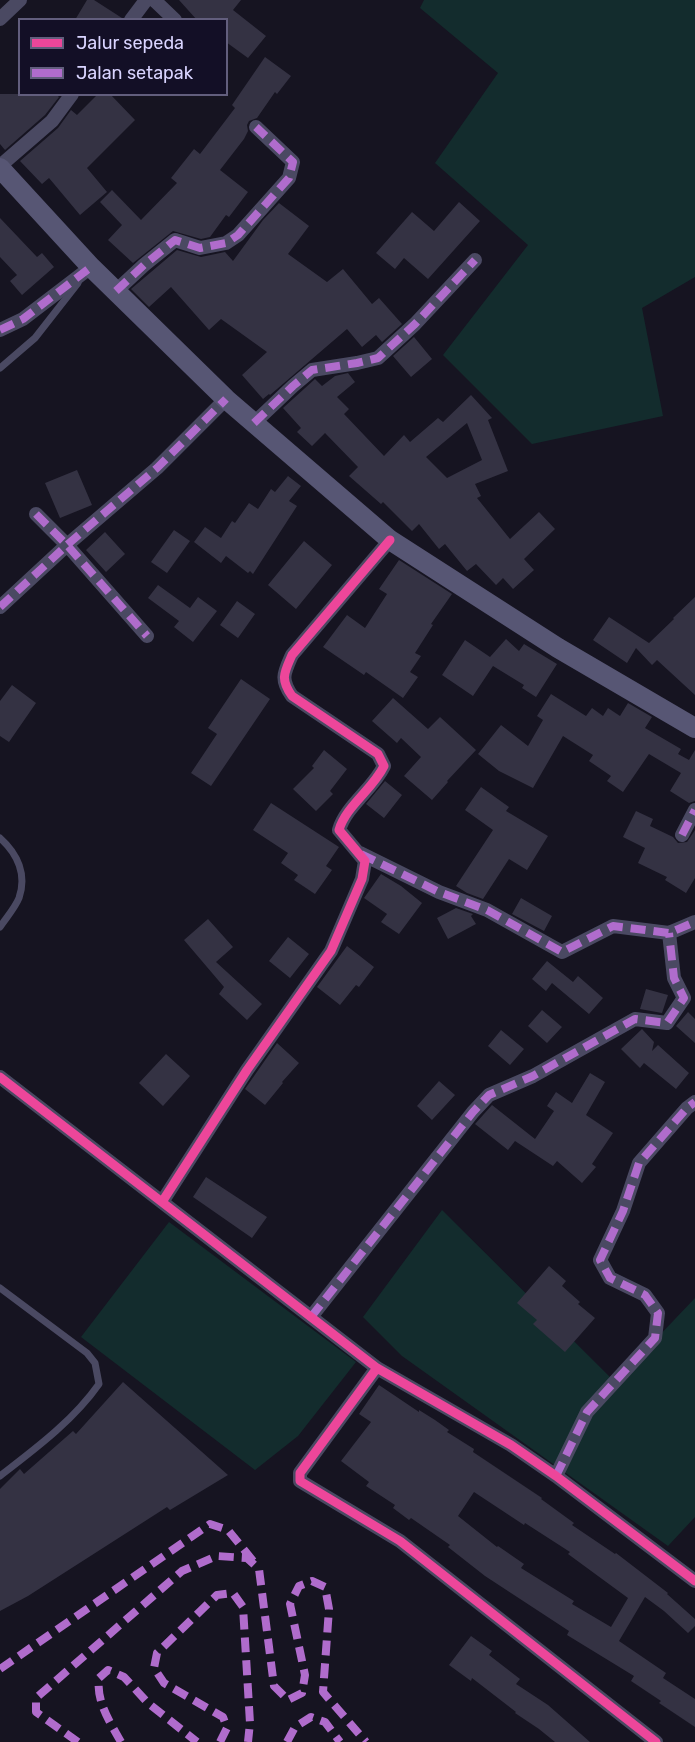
<!DOCTYPE html>
<style>
body{margin:0}
#map{position:relative;width:695px;height:1742px;overflow:hidden;background:#161421;font-family:Rubik,sans-serif}
canvas{display:block}
.legend{position:absolute;left:18px;top:18px;width:210px;height:78px;box-sizing:border-box;background:#130f26;border:2px solid #625e7d;margin:0;padding:8px 10px;list-style:none;font-size:18px;color:#d9d4ff}
.legend li{display:flex;align-items:center;gap:12px;height:30px}
.legend b{width:30px;border:2px solid #625e7d}
</style>
<div id="map">
<canvas width="695" height="1742"></canvas>
<ul class="legend">
<li><b style="height:8px;background:#ed469a"></b>Jalur sepeda</li>
<li><b style="height:8px;background:#b06ccc"></b>Jalan setapak</li>
</ul>
</div>
<script>
const context = document.querySelector('canvas').getContext('2d');
context.lineJoin = 'round';
function paint(path, color) {
  context.fillStyle = color;
  context.fill(path, 'evenodd');
}
function stroke(path, color, width, dash) {
  context.strokeStyle = color;
  context.lineWidth = width;
  context.lineCap = dash ? 'butt' : 'round';
  context.setLineDash(dash || []);
  context.stroke(path);
}
paint(new Path2D(`
 M 424,0 L 695,0 L 695,277 L 642,308 L 663,416 L 532,444 L 443,355 L 528,245 L 435,163 L 498,73 L 420,8 Z
 M 442,1210 L 615,1382 L 695,1298 L 695,1517 L 668,1546 L 402,1356 L 363,1317 Z
 M 169,1222 L 356,1362 L 298,1436 L 255,1470 L 81,1337 Z`), '#132c2d');
paint(new Path2D(`
 M 87,0 L 94,0 L 122,18 L 122,20 L 75,20 Z
 M 179,0 L 241,0 L 233,10 L 266,36 L 248,58 L 226,42 L 226,20 L 197,20 Z
 M 265,57 L 291,76 L 277,94 L 275,92 L 257,118 L 249,121 L 247,125 L 248,131 L 244,139 L 220,170 L 248,192 L 229,217 L 226,215 L 210,237 L 201,239 L 173,231 L 133,263 L 108,240 L 122,225 L 100,202 L 112,190 L 141,220 L 177,183 L 171,178 L 194,149 L 200,154 L 235,108 L 232,105 Z
 M 0,94 L 56,94 L 59,97 L 45,115 L 5,150 L 0,144 Z
 M 98,94 L 110,94 L 135,120 L 87,168 L 107,192 L 80,215 L 49,178 L 42,184 L 20,161 L 58,128 L 71,110 L 77,115 Z
 M 459,202 L 480,221 L 428,279 L 404,258 L 395,269 L 376,253 L 412,212 L 434,231 Z
 M 279,203 L 309,226 L 288,254 L 327,282 L 343,269 L 372,304 L 379,298 L 402,324 L 382,342 L 376,335 L 362,347 L 347,329 L 270,395 L 269,394 L 263,399 L 242,375 L 267,352 L 221,319 L 209,330 L 171,287 L 149,307 L 131,289 L 177,250 L 201,257 L 225,252 L 233,261 L 263,220 Z
 M 0,218 L 37,257 L 42,253 L 54,267 L 22,295 L 10,281 L 17,275 L 0,257 Z
 M 414,337 L 432,359 L 411,377 L 393,356 Z
 M 348,373 L 355,382 L 337,397 L 349,409 L 344,414 L 384,456 L 404,435 L 410,442 L 438,418 L 443,422 L 471,395 L 492,418 L 488,420 L 508,471 L 475,484 L 481,496 L 477,498 L 510,539 L 539,512 L 555,529 L 524,559 L 534,570 L 513,589 L 503,578 L 496,585 L 476,564 L 467,571 L 445,544 L 439,549 L 419,524 L 412,531 L 383,502 L 381,504 L 349,476 L 358,467 L 325,433 L 312,446 L 297,432 L 301,428 L 283,408 L 315,379 L 322,386 L 335,376 ZM 467,423 L 482,460 L 447,478 L 426,457 Z
 M 77,470 L 92,505 L 60,518 L 45,483 Z
 M 288,476 L 301,486 L 289,501 L 297,506 L 253,574 L 250,571 L 248,573 L 226,556 L 221,563 L 194,542 L 205,527 L 221,538 L 232,521 L 235,523 L 249,503 L 258,509 L 271,489 L 275,492 Z
 M 174,530 L 190,541 L 167,573 L 151,562 Z
 M 105,532 L 125,554 L 106,572 L 86,550 Z
 M 304,541 L 332,565 L 296,609 L 268,585 Z
 M 399,560 L 452,594 L 431,624 L 433,625 L 415,653 L 421,656 L 410,672 L 418,677 L 403,698 L 366,672 L 364,675 L 323,647 L 347,615 L 365,628 L 387,594 L 379,589 Z
 M 158,585 L 190,608 L 198,597 L 217,611 L 193,642 L 174,627 L 179,621 L 148,598 Z
 M 695,597 L 695,695 L 657,660 L 652,665 L 636,648 L 627,663 L 593,640 L 609,617 L 649,643 L 674,619 L 673,618 Z
 M 237,601 L 255,614 L 238,638 L 220,625 Z
 M 506,639 L 519,651 L 524,644 L 557,664 L 536,697 L 522,688 L 524,685 L 493,666 L 473,696 L 442,675 L 465,640 L 490,657 Z
 M 241,679 L 270,699 L 211,786 L 191,773 L 217,734 L 208,728 Z
 M 12,685 L 36,703 L 9,742 L 0,736 L 0,701 Z
 M 551,694 L 586,716 L 592,708 L 603,716 L 608,708 L 620,716 L 628,703 L 652,717 L 645,728 L 681,749 L 678,754 L 689,760 L 695,750 L 695,801 L 689,803 L 670,791 L 681,773 L 649,754 L 623,792 L 607,781 L 611,776 L 589,761 L 593,755 L 563,736 L 533,788 L 499,771 L 478,754 L 501,725 L 528,746 L 543,720 L 537,716 Z
 M 393,698 L 428,729 L 440,717 L 476,750 L 447,781 L 448,782 L 432,800 L 404,776 L 421,757 L 401,738 L 397,743 L 372,721 Z
 M 324,750 L 347,769 L 330,791 L 333,794 L 316,811 L 293,789 L 314,768 L 312,766 Z
 M 385,781 L 402,795 L 384,818 L 366,804 Z
 M 481,787 L 509,807 L 506,811 L 548,836 L 527,870 L 509,859 L 483,899 L 467,893 L 456,886 L 493,830 L 465,810 Z
 M 271,803 L 339,847 L 326,866 L 332,870 L 315,894 L 294,880 L 298,875 L 281,863 L 288,853 L 253,830 Z
 M 636,811 L 653,819 L 650,826 L 673,837 L 678,843 L 687,842 L 695,830 L 695,878 L 686,893 L 665,880 L 667,877 L 638,863 L 645,848 L 623,837 Z
 M 381,874 L 401,886 L 422,903 L 399,934 L 381,922 L 387,914 L 364,898 Z
 M 521,898 L 552,916 L 544,931 L 512,914 Z
 M 456,908 L 473,914 L 471,916 L 476,924 L 448,939 L 437,918 Z
 M 208,919 L 233,947 L 216,962 L 262,1004 L 247,1020 L 219,994 L 224,987 L 184,940 Z
 M 288,937 L 309,954 L 290,978 L 269,961 Z
 M 347,946 L 374,967 L 359,987 L 356,985 L 340,1005 L 317,987 Z
 M 547,961 L 573,982 L 578,976 L 603,998 L 589,1014 L 552,983 L 546,991 L 532,979 Z
 M 646,989 L 668,995 L 662,1013 L 640,1009 Z
 M 542,1010 L 562,1027 L 547,1043 L 528,1026 Z
 M 688,1012 L 695,1019 L 695,1043 L 676,1026 Z
 M 642,1029 L 654,1042 L 652,1051 L 658,1045 L 689,1073 L 676,1089 L 644,1063 L 640,1068 L 621,1049 Z
 M 501,1030 L 524,1049 L 510,1065 L 488,1046 Z
 M 277,1043 L 299,1063 L 282,1082 L 283,1083 L 265,1105 L 245,1089 Z
 M 166,1054 L 190,1076 L 163,1106 L 139,1083 Z
 M 590,1073 L 605,1082 L 586,1115 L 613,1133 L 592,1164 L 596,1167 L 582,1183 L 557,1161 L 553,1166 L 515,1141 L 508,1150 L 475,1124 L 492,1105 L 535,1139 L 554,1111 L 547,1106 L 556,1092 L 572,1103 Z
 M 439,1081 L 455,1095 L 432,1120 L 417,1106 Z
 M 206,1177 L 267,1217 L 252,1238 L 193,1197 Z
 M 549,1266 L 566,1281 L 562,1286 L 580,1302 L 578,1304 L 595,1318 L 565,1352 L 533,1324 L 537,1320 L 517,1303 Z
 M 123,1382 L 228,1475 L 170,1510 L 167,1507 L 28,1596 L 0,1611 L 0,1489 L 20,1469 L 24,1474 L 73,1431 L 76,1434 Z
 M 379,1385 L 419,1412 L 419,1410 L 435,1420 L 449,1430 L 447,1432 L 474,1449 L 473,1452 L 542,1498 L 541,1499 L 574,1523 L 572,1525 L 615,1554 L 616,1553 L 668,1593 L 667,1594 L 695,1619 L 695,1626 L 688,1633 L 664,1611 L 645,1597 L 619,1641 L 666,1673 L 663,1678 L 695,1699 L 695,1727 L 659,1703 L 661,1701 L 631,1681 L 634,1676 L 567,1635 L 569,1631 L 485,1576 L 448,1547 L 450,1545 L 411,1518 L 409,1520 L 393,1508 L 395,1505 L 366,1486 L 369,1482 L 341,1461 L 371,1422 L 359,1414 ZM 474,1492 L 524,1525 L 525,1523 L 570,1552 L 568,1554 L 628,1598 L 611,1627 L 572,1604 L 574,1601 L 521,1568 L 524,1564 L 498,1546 L 497,1547 L 458,1516 Z
 M 471,1636 L 492,1651 L 489,1655 L 520,1679 L 516,1684 L 548,1705 L 590,1742 L 555,1742 L 539,1729 L 515,1713 L 516,1712 L 472,1678 L 471,1681 L 449,1665 Z`), '#343243');
stroke(new Path2D(`
 M 0,368 L 35,338 L 78,283
 M 0,838 C 18,854 27,875 19,898 C 15,908 6,918 0,927
 M 0,1288 L 87,1353 L 95,1363 L 99,1384 C 73,1421 35,1449 0,1476`), '#4a4962', 7);
stroke(new Path2D(`
 M 154,0 L 175,20
 M 0,19 L 20,0
 M 131,20 L 146,0
 M 0,166 L 52,121 L 72,94
 M 116,291 L 144,265 L 175,240 L 200,248 L 226,243 L 238,235 L 289,178 L 293,162 L 256,127
 M 0,330 L 23,319 L 91,267
 M 254,423 L 293,386 L 312,370 L 357,363 L 378,358 L 415,324 L 475,260
 M 36,514 L 67,545 L 147,636
 M 0,607 L 67,545 L 157,468 L 226,399
 M 682,835 L 695,810
 M 360,853 L 439,892 L 487,910 L 562,952 L 613,926 L 669,933 L 695,922
 M 0,1077 L 377,1368 L 511,1445 L 556,1476 L 695,1581
 M 162,1202 L 247,1070 L 331,951 L 362,879 L 365,861 L 339,830 C 346,806 373,789 384,766 L 378,754 L 292,696 C 280,679 284,673 292,655 L 390,540
 M 311,1317 L 473,1112 L 489,1095 L 533,1076 L 635,1019 L 667,1023 L 684,998 L 674,978 L 669,933
 M 377,1368 L 300,1473 L 300,1481 L 400,1541 L 656,1742
 M 556,1476 L 587,1412 L 655,1338 L 658,1313 L 645,1295 L 610,1278 L 600,1260 L 623,1211 L 639,1163 L 687,1108 L 695,1102`), '#4a4962', 14);
stroke(new Path2D(`
 M 0,168 L 91,267 L 226,399 L 390,540 L 558,648 L 695,728`), '#575674', 20);
stroke(new Path2D(`
 M 116,291 L 144,265 L 175,240 L 200,248 L 226,243 L 238,235 L 289,178 L 293,162 L 256,127
 M 0,330 L 23,319 L 91,267
 M 254,423 L 293,386 L 312,370 L 357,363 L 378,358 L 415,324 L 475,260
 M 36,514 L 67,545 L 147,636
 M 0,607 L 67,545 L 157,468 L 226,399
 M 682,835 L 695,810
 M 361,854 L 439,892 L 487,910 L 562,952 L 613,926 L 669,933 L 695,922
 M 311,1317 L 473,1112 L 489,1095 L 533,1076 L 635,1019 L 667,1023 L 684,998 L 674,978 L 669,933
 M 556,1476 L 587,1412 L 655,1338 L 658,1313 L 645,1295 L 610,1278 L 600,1260 L 623,1211 L 639,1163 L 687,1108 L 695,1102
 M 0,1669 L 210,1524 L 228,1530 L 254,1562
 M 78,1742 L 36,1712 L 36,1698 L 182,1571 L 217,1556 L 247,1558 L 259,1569 L 274,1686 L 288,1700 L 302,1693 L 305,1675 L 290,1604 L 299,1586 L 312,1581 L 325,1587 L 329,1609 L 323,1692 L 366,1742
 M 121,1742 C 110,1722 96,1702 99,1678 L 108,1670 L 124,1677 L 148,1703 L 197,1742
 M 220,1742 L 227,1728 L 223,1717 L 164,1683 L 154,1668 L 157,1653 L 217,1595 L 233,1593 L 243,1607 L 250,1723 L 248,1742
 M 287,1742 L 295,1727 L 311,1717 L 325,1722 L 340,1742`), '#b06ccc', 8, [15, 8]);
stroke(new Path2D(`
 M 0,1077 L 377,1368 L 511,1445 L 556,1476 L 695,1581
 M 162,1202 L 247,1070 L 331,951 L 362,879 L 365,861 L 339,830 C 346,806 373,789 384,766 L 378,754 L 292,696 C 280,679 284,673 292,655 L 390,540
 M 377,1368 L 300,1473 L 300,1481 L 400,1541 L 656,1742`), '#ed469a', 9);
</script>
